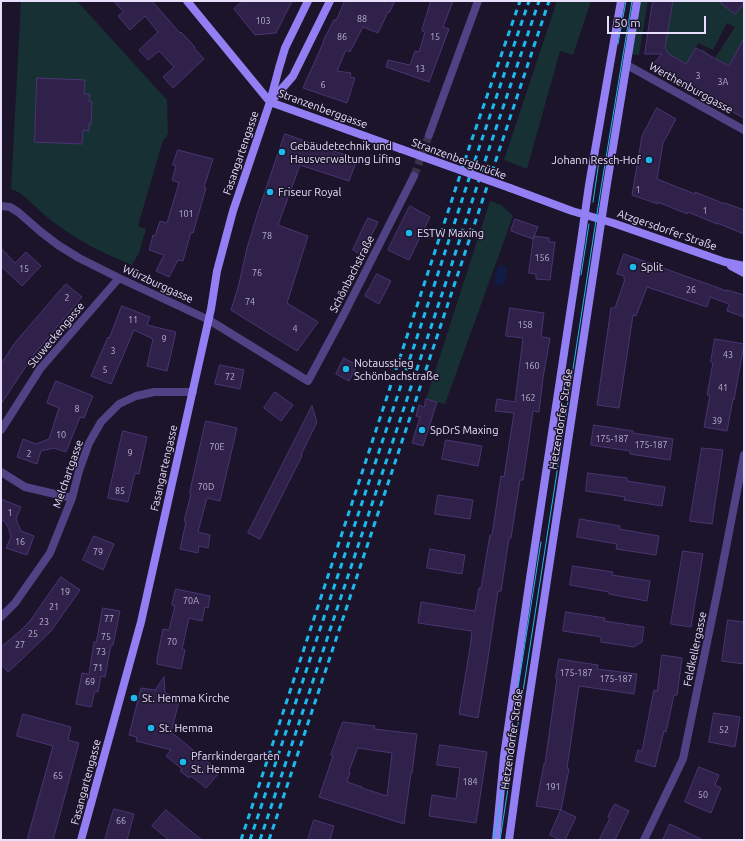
<!DOCTYPE html>
<meta charset="utf-8">
<style>
body{margin:0}
#map{position:relative;width:745px;height:841px;overflow:hidden;background:#1b142a;font-family:Ubuntu,sans-serif}
canvas{display:block}
.frame{position:absolute;inset:0;border:2px solid #e7dffc;pointer-events:none}
.scale{position:absolute;left:607px;top:16px;width:99px;height:18px;box-sizing:border-box;border:2px solid #e7dffc;border-top:0;padding-left:5px;font-size:12px;line-height:14px;white-space:nowrap;color:#e7dffc;-webkit-text-stroke:3px #1b142a;paint-order:stroke}
</style>
<div id="map">
<canvas width="745" height="841"></canvas>
<div class="frame"></div>
<div class="scale">50 m</div>
</div>
<script>
const context = document.querySelector('canvas').getContext('2d');
context.lineJoin = 'round';
function paint(path, color) {
  context.fillStyle = color;
  context.fill(path, 'evenodd');
}
function stroke(path, color, width, dash) {
  context.strokeStyle = color;
  context.lineWidth = width;
  context.lineCap = dash ? 'butt' : 'round';
  context.setLineDash(dash || []);
  context.stroke(path);
}
function label(font, color, halo, rows, align = 'center') {
  context.font = font + ' Ubuntu,sans-serif';
  context.lineWidth = 3;
  context.setLineDash([]);
  context.textBaseline = 'middle';
  context.strokeStyle = halo;
  context.fillStyle = color;
  for (const [text, x, y, turn = 0] of rows) {
    context.save();
    context.translate(x, y);
    context.rotate((+turn || 0) * Math.PI / 180);
    context.textAlign = isNaN(turn) ? turn : align;
    if (halo) context.strokeText(text, 0, 0);
    context.fillText(text, 0, 0);
    context.restore();
  }
}
paint(new Path2D(`
 M 21,1 L 77,1 L 167,100 L 168,133 L 166,138 L 163,140 L 138,226 L 146,229 L 139,253 L 132,265 C 105,254 80,242 56,224 C 50,220 44,214 38,209 C 28,200 23,193 11,189 Z
 M 557,1 L 591,1 L 573,55 L 560,51 L 527,169 L 504,160 Z
 M 637,1 L 648,1 L 639,55 L 629,54 Z
 M 673,1 L 719,1 L 735,14 L 742,6 L 744,7 L 744,50 L 739,48 L 729,65 L 715,58 L 735,27 L 727,23 L 713,50 L 698,43 L 691,56 L 697,60 L 703,49 L 709,55 L 703,66 L 700,67 L 688,61 L 686,64 L 669,54 L 665,47 Z
 M 490,201 L 501,205 L 513,216 L 445,404 L 426,399 Z`), '#173034');
paint(new Path2D(`
 M 502,265 C 511,267 505,278 504,286 L 494,284 L 498,267 Z`), '#101c46');
const building = new Path2D(`
 M 114,1 L 152,1 L 180,33 L 181,32 L 195,47 L 194,48 L 204,59 L 173,88 L 163,77 L 174,67 L 159,51 L 148,60 L 139,50 L 158,32 L 145,16 L 130,30 L 118,16 L 123,12 Z
 M 243,1 L 292,1 L 276,33 L 255,35 L 234,9 Z
 M 345,1 L 395,1 L 389,13 L 388,12 L 378,33 L 363,27 L 350,52 L 346,50 L 337,71 L 351,73 L 350,77 L 355,78 L 347,103 L 303,88 L 324,41 L 323,41 L 334,20 L 336,20 Z
 M 431,1 L 453,1 L 443,27 L 449,29 L 429,82 L 386,67 L 388,60 L 410,65 L 415,51 L 419,52 L 425,32 L 422,31 Z
 M 653,1 L 673,1 L 665,47 L 669,54 L 686,64 L 696,48 L 729,66 L 744,38 L 744,118 L 650,67 L 662,54 L 645,54 Z
 M 719,1 L 744,1 L 744,4 L 735,14 Z
 M 37,78 L 85,80 L 84,94 L 90,94 L 89,101 L 92,102 L 91,124 L 89,123 L 89,131 L 83,130 L 82,144 L 35,142 Z
 M 657,108 L 676,119 L 663,143 L 657,179 L 695,194 L 695,192 L 725,204 L 725,203 L 744,210 L 744,234 L 717,223 L 717,224 L 688,212 L 687,214 L 658,202 L 658,204 L 632,195 L 642,136 Z
 M 285,134 L 357,159 L 349,181 L 300,165 L 278,225 L 308,236 L 287,303 L 318,322 L 297,351 L 231,310 L 239,284 L 247,248 L 258,212 Z
 M 178,150 L 213,159 L 204,187 L 206,188 L 193,233 L 191,232 L 183,261 L 178,260 L 169,277 L 156,271 L 164,255 L 149,250 L 153,235 L 155,236 L 160,221 L 167,223 L 179,183 L 172,180 L 176,166 L 173,165 Z
 M 410,206 L 430,217 L 409,260 L 388,250 Z
 M 368,218 L 378,222 L 362,255 L 353,250 Z
 M 515,219 L 538,227 L 533,239 L 511,231 Z
 M 534,236 L 549,238 L 549,242 L 555,242 L 550,280 L 536,279 L 536,274 L 529,273 Z
 M 1,248 L 15,263 L 26,252 L 41,266 L 22,286 L 1,266 Z
 M 624,254 L 727,291 L 727,290 L 744,295 L 744,317 L 727,311 L 729,304 L 710,297 L 707,307 L 647,287 L 636,316 L 633,315 L 619,408 L 597,405 L 611,308 L 615,308 L 625,279 L 624,279 L 624,276 L 617,274 Z
 M 377,274 L 391,281 L 379,304 L 365,296 Z
 M 66,284 L 82,297 L 32,357 L 1,404 L 1,364 L 14,344 Z
 M 122,306 L 150,317 L 147,325 L 176,332 L 167,371 L 147,366 L 153,339 L 134,330 L 111,384 L 91,376 L 108,337 L 109,338 Z
 M 510,308 L 544,313 L 541,337 L 550,338 L 543,378 L 539,412 L 533,411 L 523,480 L 520,480 L 511,538 L 509,538 L 501,591 L 498,591 L 487,665 L 478,718 L 459,714 L 470,648 L 472,631 L 418,623 L 421,602 L 475,611 L 479,588 L 481,588 L 490,535 L 492,535 L 501,476 L 504,477 L 514,413 L 495,411 L 497,399 L 515,402 L 523,338 L 506,336 Z
 M 715,339 L 744,344 L 734,400 L 733,399 L 727,431 L 704,427 L 710,395 L 707,395 L 713,363 L 711,362 Z
 M 344,358 L 357,365 L 349,381 L 336,374 Z
 M 220,365 L 244,370 L 240,389 L 215,384 Z
 M 56,381 L 93,396 L 84,418 L 80,417 L 66,452 L 54,448 L 41,451 L 37,464 L 17,457 L 23,439 L 36,444 L 49,439 L 59,408 L 47,403 Z
 M 275,392 L 293,405 L 281,421 L 264,408 Z
 M 426,399 L 437,402 L 423,446 L 412,443 L 420,417 L 416,416 L 419,405 L 424,407 Z
 M 312,406 L 317,422 L 301,455 L 302,456 L 260,539 L 248,533 Z
 M 206,421 L 237,428 L 220,501 L 207,498 L 198,532 L 210,535 L 208,548 L 199,546 L 198,553 L 180,549 L 186,522 L 184,521 L 191,494 L 190,494 L 190,491 Z
 M 594,425 L 633,431 L 633,433 L 673,439 L 670,460 L 630,454 L 630,451 L 591,445 Z
 M 123,431 L 147,437 L 139,474 L 135,473 L 128,502 L 108,498 Z
 M 446,440 L 482,446 L 478,466 L 442,459 Z
 M 702,448 L 723,450 L 712,524 L 690,521 Z
 M 588,473 L 627,478 L 627,481 L 665,487 L 662,506 L 624,500 L 625,497 L 586,491 Z
 M 438,495 L 473,500 L 470,519 L 435,514 Z
 M 1,499 L 21,507 L 16,519 L 21,531 L 34,536 L 27,555 L 6,548 L 11,537 L 9,529 L 5,522 L 1,520 Z
 M 580,519 L 620,526 L 619,529 L 659,536 L 656,555 L 616,549 L 617,544 L 577,537 Z
 M 94,536 L 114,544 L 103,570 L 83,560 Z
 M 430,549 L 465,555 L 462,574 L 427,568 Z
 M 683,551 L 703,554 L 691,627 L 671,624 Z
 M 573,566 L 613,572 L 612,575 L 650,581 L 647,601 L 609,594 L 609,592 L 570,585 Z
 M 61,577 L 80,590 L 51,631 L 20,661 L 8,672 L 1,664 L 1,647 L 19,632 L 30,621 Z
 M 176,589 L 210,596 L 208,608 L 205,607 L 202,621 L 189,618 L 182,649 L 185,650 L 181,669 L 157,664 L 157,659 L 163,629 L 169,630 L 175,606 L 172,605 Z
 M 103,608 L 120,611 L 113,645 L 111,645 L 105,677 L 101,676 L 98,692 L 95,691 L 91,707 L 76,704 L 82,673 L 89,674 L 94,642 L 96,642 Z
 M 566,612 L 605,618 L 604,621 L 644,627 L 642,642 L 634,647 L 621,645 L 601,642 L 601,637 L 563,631 Z
 M 728,620 L 744,622 L 744,664 L 722,661 Z
 M 662,655 L 682,658 L 677,695 L 674,695 L 666,732 L 664,731 L 655,767 L 635,761 L 638,750 L 642,751 L 654,690 L 657,691 Z
 M 559,659 L 598,665 L 597,669 L 637,674 L 634,694 L 579,686 L 567,768 L 569,769 L 561,810 L 536,806 L 544,764 L 545,764 L 557,678 L 556,678 Z
 M 164,677 L 165,693 L 170,695 L 170,696 L 180,698 L 171,732 L 220,772 L 206,788 L 191,776 L 189,778 L 180,771 L 182,769 L 166,756 L 171,750 L 136,741 L 137,737 L 129,735 L 141,688 L 155,690 Z
 M 714,713 L 740,717 L 735,747 L 709,742 Z
 M 23,714 L 71,727 L 68,740 L 79,743 L 53,840 L 27,840 L 53,746 L 17,736 Z
 M 343,722 L 375,726 L 374,729 L 417,734 L 412,773 L 411,773 L 404,824 L 319,797 L 333,756 L 331,755 ZM 358,748 L 392,753 L 387,796 L 362,788 L 362,787 L 347,782 L 350,773 L 349,772 Z
 M 440,745 L 487,752 L 476,823 L 429,816 L 432,795 L 456,799 L 460,768 L 437,765 Z
 M 699,767 L 719,775 L 715,785 L 721,788 L 711,813 L 685,802 Z
 M 615,804 L 629,811 L 615,840 L 599,840 L 610,818 L 608,817 Z
 M 114,809 L 134,814 L 127,840 L 105,840 Z
 M 166,810 L 186,827 L 202,840 L 169,840 L 152,826 Z
 M 561,810 L 576,817 L 565,840 L 560,840 L 550,835 Z
 M 314,820 L 334,826 L 330,840 L 308,840 Z
 M 670,824 L 703,840 L 663,840 Z`);
paint(building, '#2f2149');
stroke(building, '#4a3573', 1);
stroke(new Path2D(`
 M 414,176 L 429,135`), '#3a324a', 8, [8, 4]);
stroke(new Path2D(`
 M 627,65 L 744,130
 M 429,135 L 478,1
 M 1,206 L 10,207 L 18,212 L 41,232 L 58,245 L 79,258 L 119,278 L 209,320 L 308,381 L 344,314 L 414,176
 M 1,430 L 40,369 L 119,278
 M 1,472 L 25,487 L 72,498
 M 1,617 L 15,603 L 50,553 L 72,498 L 79,471 L 89,443 L 101,422 L 119,404 L 136,396 L 154,392 L 193,392
 M 644,840 L 683,759 L 718,589 L 744,455`), '#4f4385', 8);
stroke(new Path2D(`
 M 187,1 L 270,102 L 401,149
 M 272,100 L 293,76 L 330,1
 M 510,188 L 572,211 L 613,223 L 725,262 L 744,266
 M 731,266 L 744,273
 M 81,840 L 141,622 L 211,309 L 217,271 L 233,211 L 270,102 L 279,68 L 285,48 L 308,1
 M 496,840 L 504,756 L 530,578 L 581,241 L 589,185 L 621,1
 M 509,840 L 520,759 L 606,190 L 637,1`), '#927ff4', 8);
stroke(new Path2D(`
 M 618,44 L 626,1
 M 593,202 L 599,161
 M 581,275 L 589,224
 M 494,840 L 541,542
 M 500,840 L 601,188 L 632,1`), '#1cb9ec', 1);
stroke(new Path2D(`
 M 241,840 L 470,145 L 520,1
 M 250,840 L 432,292 L 479,148 L 529,1
 M 260,840 L 447,279 L 488,152 L 539,1
 M 269,840 L 549,1`), '#1cb9ec', 3, [6, 5]);
stroke(new Path2D(`
 M 401,149 L 510,188`), '#927ff4', 8);
for (const [x, y, r, color] of [
 [282,152,4,"#1cb9ec"],
 [649,160,4,"#1cb9ec"],
 [270,192,4,"#1cb9ec"],
 [409,233,4,"#1cb9ec"],
 [633,267,4,"#1cb9ec"],
 [346,369,4,"#1cb9ec"],
 [422,430,4,"#1cb9ec"],
 [134,698,4,"#1cb9ec"],
 [151,728,4,"#1cb9ec"],
 [183,762,4,"#1cb9ec"]
]) {
  const dot = new Path2D();
  dot.arc(x, y, r, 0, 2 * Math.PI);
  context.fillStyle = color;
  context.fill(dot);
  stroke(dot, '#1b142a', 1.5);
}
label('9px', '#b9b0cf', null, [
 ["88",362,19],
 ["103",263,21],
 ["86",342,37],
 ["15",435,37],
 ["13",420,69],
 ["3",698,76],
 ["3A",723,82],
 ["6",323,85],
 ["1",638,190],
 ["1",705,211],
 ["101",186,214],
 ["78",267,236],
 ["156",542,258],
 ["15",24,269],
 ["76",257,273],
 ["26",691,290],
 ["2",67,298],
 ["74",250,302],
 ["11",133,320],
 ["158",525,325],
 ["4",295,329],
 ["9",164,339],
 ["3",113,351],
 ["43",728,355],
 ["160",532,366],
 ["5",105,370],
 ["72",230,377],
 ["41",723,388],
 ["162",528,398],
 ["8",77,409],
 ["39",717,421],
 ["10",61,435],
 ["175-187",612,439],
 ["175-187",651,445],
 ["70E",217,447],
 ["9",130,453],
 ["2",29,454],
 ["70D",206,487],
 ["85",120,491],
 ["1",10,513],
 ["16",20,542],
 ["79",98,552],
 ["19",65,592],
 ["70A",191,601],
 ["21",54,607],
 ["77",109,619],
 ["23",44,622],
 ["25",33,634],
 ["75",106,637],
 ["70",172,642],
 ["27",20,645],
 ["73",101,652],
 ["71",98,668],
 ["175-187",576,673],
 ["175-187",616,679],
 ["69",90,682],
 ["52",724,730],
 ["65",58,776],
 ["184",470,782],
 ["191",553,787],
 ["50",703,795],
 ["66",121,821]
]);
label('11px', '#e7dffc', '#1b142a', [
 ["Werthenburggasse",691,88,29],
 ["Stranzenberggasse",323,109,20],
 ["Fasangartengasse",241,153,-71],
 ["Stranzenbergbrücke",459,159,20],
 ["Atzgersdorfer Straße",667,230,19],
 ["Schönbachstraße",352,274,-63],
 ["Würzburggasse",158,284,25],
 ["Stuweckengasse",56,335,-50],
 ["Hetzendorfer Straße",561,419,-81],
 ["Fasangartengasse",164,468,-77],
 ["Melchartgasse",68,474,-71],
 ["Feldkellergasse",695,649,-78],
 ["Hetzendorfer Straße",512,739,-82],
 ["Fasangartengasse",86,782,-75]
]);
label('11px', '#e7dffc', '#1b142a', [
 ["Gebäudetechnik und",290,146],
 ["Hausverwaltung Lifing",290,159],
 ["Johann Resch-Hof",641,160,"right"],
 ["Friseur Royal",278,192],
 ["ESTW Maxing",417,233],
 ["Split",641,267],
 ["Notausstieg",354,363],
 ["Schönbachstraße",354,376],
 ["SpDrS Maxing",430,430],
 ["St. Hemma Kirche",142,698],
 ["St. Hemma",159,728],
 ["Pfarrkindergarten",191,756],
 ["St. Hemma",191,769]
], 'left');
</script>
